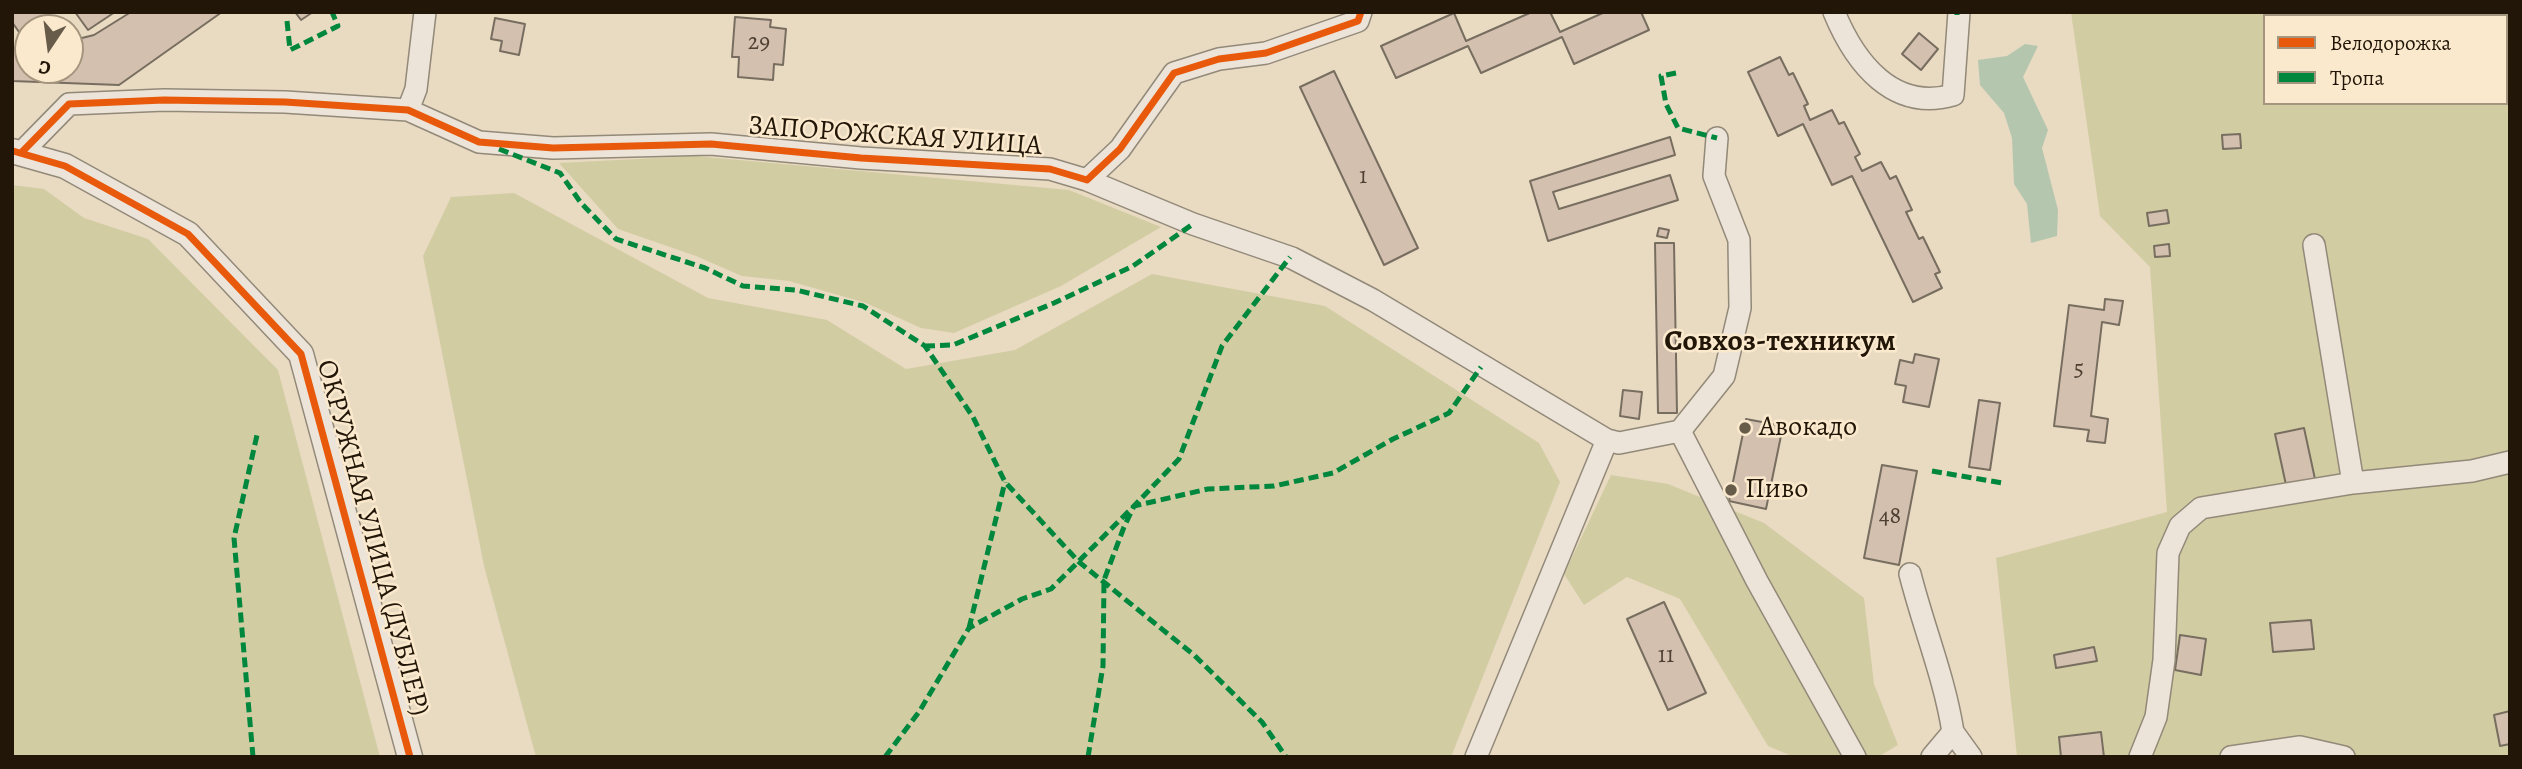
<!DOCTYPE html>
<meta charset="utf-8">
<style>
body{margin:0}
#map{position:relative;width:2522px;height:769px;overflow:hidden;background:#e9dac2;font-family:Alegreya,serif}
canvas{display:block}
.frame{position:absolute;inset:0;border:14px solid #211608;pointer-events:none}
.legend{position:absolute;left:2263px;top:14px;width:245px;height:91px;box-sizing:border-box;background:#fbe9cd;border:2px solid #a4957e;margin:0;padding:9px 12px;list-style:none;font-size:21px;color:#211608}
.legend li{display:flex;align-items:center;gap:14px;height:35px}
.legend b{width:35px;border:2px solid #a4957e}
.north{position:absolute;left:14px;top:14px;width:70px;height:70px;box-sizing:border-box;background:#fbe9cd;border:2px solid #a4957e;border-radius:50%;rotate:193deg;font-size:19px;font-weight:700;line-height:28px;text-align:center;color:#211608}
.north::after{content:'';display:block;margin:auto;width:24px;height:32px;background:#675b49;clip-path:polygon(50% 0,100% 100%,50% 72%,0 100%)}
</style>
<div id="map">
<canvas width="2522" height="769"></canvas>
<div class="frame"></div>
<ul class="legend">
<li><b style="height:9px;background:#e8590c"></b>Велодорожка</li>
<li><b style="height:9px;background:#00873e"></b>Тропа</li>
</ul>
<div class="north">С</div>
</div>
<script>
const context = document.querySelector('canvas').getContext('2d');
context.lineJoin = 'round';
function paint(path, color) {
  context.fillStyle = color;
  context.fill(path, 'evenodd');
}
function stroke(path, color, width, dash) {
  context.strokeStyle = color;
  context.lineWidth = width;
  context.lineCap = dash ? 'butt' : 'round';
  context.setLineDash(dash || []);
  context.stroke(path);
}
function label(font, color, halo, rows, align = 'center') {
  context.font = font + ' Alegreya,serif';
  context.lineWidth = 5;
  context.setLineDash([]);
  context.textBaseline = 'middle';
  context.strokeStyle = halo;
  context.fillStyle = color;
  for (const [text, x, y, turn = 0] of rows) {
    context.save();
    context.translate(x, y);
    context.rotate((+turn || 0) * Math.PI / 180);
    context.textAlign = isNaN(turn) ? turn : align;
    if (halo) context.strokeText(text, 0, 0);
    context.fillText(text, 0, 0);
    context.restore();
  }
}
paint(new Path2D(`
 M 2071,12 L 2510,12 L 2510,757 L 2017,757 L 1996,558 L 2167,512 L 2150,267 L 2100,216 ZM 2265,16 L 2506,16 L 2506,103 L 2265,103 Z
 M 695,156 L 1069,190 L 1161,227 L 1061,286 L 954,333 L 921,328 L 866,303 L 789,281 L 742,276 L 696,256 L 618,229 L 559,163 Z
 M 12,185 L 44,189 L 84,218 L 148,239 L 278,370 L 380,757 L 12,757 Z
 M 514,193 L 708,298 L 827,320 L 906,369 L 1015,350 L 1152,274 L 1325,306 L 1539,443 L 1560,482 L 1451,757 L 536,757 L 484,566 L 423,256 L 451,197 Z
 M 1611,475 L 1668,484 L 1764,523 L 1864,598 L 1874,684 L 1898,745 L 1878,757 L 1794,757 L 1768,746 L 1680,599 L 1627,577 L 1584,605 L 1564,574 Z`), '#d2cca3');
paint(new Path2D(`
 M 2025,44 L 2038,46 L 2023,77 L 2048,130 L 2042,148 L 2058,210 L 2057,236 L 2031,243 L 2027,204 L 2014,184 L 2012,138 L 2004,113 L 1980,85 L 1978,60 L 2007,56 Z`), '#b5c6ae');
const building = new Path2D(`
 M 12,12 L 47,12 L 55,23 L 47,28 L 28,28 L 26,42 L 12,22 Z
 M 75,12 L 115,12 L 88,30 Z
 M 131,12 L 222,12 L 119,85 L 12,81 L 12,49 L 28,50 L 28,70 L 70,70 L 70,41 L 94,35 Z
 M 295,12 L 313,12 L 301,20 Z
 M 1532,12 L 1550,12 L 1560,32 L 1605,12 L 1641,12 L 1649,30 L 1574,64 L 1562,37 L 1481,73 L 1468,46 L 1396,78 L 1381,46 L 1454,13 L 1466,41 Z
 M 735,17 L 771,20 L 770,27 L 786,29 L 783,65 L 774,64 L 773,80 L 738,77 L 739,57 L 732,57 Z
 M 495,18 L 525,24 L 519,55 L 500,51 L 502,41 L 491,39 Z
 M 1919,33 L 1938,49 L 1921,70 L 1902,54 Z
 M 1780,57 L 1789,75 L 1793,73 L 1808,104 L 1804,106 L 1810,120 L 1832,110 L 1839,124 L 1844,122 L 1860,154 L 1855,157 L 1862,171 L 1881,162 L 1890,179 L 1896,176 L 1912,210 L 1906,212 L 1919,239 L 1923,237 L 1940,272 L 1935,274 L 1942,288 L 1913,302 L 1852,176 L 1832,185 L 1803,124 L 1778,136 L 1748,72 Z
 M 1334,71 L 1418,248 L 1384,265 L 1300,87 Z
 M 2240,134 L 2241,148 L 2223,149 L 2222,135 Z
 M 1670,137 L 1675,155 L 1553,192 L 1559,209 L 1670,175 L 1678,200 L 1548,241 L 1530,181 Z
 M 2167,210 L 2169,223 L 2149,226 L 2147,213 Z
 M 1659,228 L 1669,230 L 1667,238 L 1657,236 Z
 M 1655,243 L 1674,243 L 1677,413 L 1658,413 Z
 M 2169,244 L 2170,256 L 2155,257 L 2154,246 Z
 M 2105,299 L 2123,301 L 2119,325 L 2102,322 L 2091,416 L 2108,419 L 2105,443 L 2087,441 L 2089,430 L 2054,426 L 2069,305 L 2104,310 Z
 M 1915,354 L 1939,359 L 1929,407 L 1903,402 L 1906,386 L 1895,384 L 1900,360 L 1913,363 Z
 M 1623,390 L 1642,392 L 1639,419 L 1620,416 Z
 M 1979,400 L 2000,403 L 1990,470 L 1969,467 Z
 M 1746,419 L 1783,426 L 1766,509 L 1729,501 Z
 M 2304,428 L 2315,479 L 2286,485 L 2275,434 Z
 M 1882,465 L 1917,471 L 1899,565 L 1864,558 Z
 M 1664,602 L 1706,693 L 1668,710 L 1627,619 Z
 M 2311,620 L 2314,649 L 2273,652 L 2270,623 Z
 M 2180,635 L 2206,639 L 2201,675 L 2175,670 Z
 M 2094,647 L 2097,661 L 2056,668 L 2054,655 Z
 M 2510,711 L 2510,744 L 2500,746 L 2494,715 Z
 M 2101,732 L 2104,757 L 2061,757 L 2059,737 Z`);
paint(building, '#d4c0af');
stroke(building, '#776e60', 2);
const minor = new Path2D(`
 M 1834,12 C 1855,63 1893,112 1953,95 L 1959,12
 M 408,110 L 416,89 L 425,12
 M 22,152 L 69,104 L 164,100 L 285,102 L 408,110 L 479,142 L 553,148 L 711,144 L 861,158 L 1050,169 L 1087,180 L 1120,149 L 1174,73 L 1219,59 L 1266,53 L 1358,21 L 1361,12
 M 1087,180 L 1193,224 L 1292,258 L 1373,300 L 1607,440
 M 1680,431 L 1757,581 L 1855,757
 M 2353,483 L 2472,471 L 2510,462
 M 1910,574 C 1924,629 1944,676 1953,732 L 1932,757
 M 1953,732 L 1971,757
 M 1476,757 L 1607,440 L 1619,443 L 1680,431 L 1724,376 L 1740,308 L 1739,240 L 1714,176 L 1717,138
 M 2140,757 L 2156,717 L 2164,660 L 2168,553 L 2180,526 L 2201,508 L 2353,483 L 2314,245
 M 2231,757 L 2300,747 L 2344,757`);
const tertiary = new Path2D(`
 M 12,151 L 65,166 L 188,234 L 301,354 L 410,757`);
stroke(minor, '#928979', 24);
stroke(tertiary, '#928979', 27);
stroke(minor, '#ece4d8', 21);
stroke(tertiary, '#ece4d8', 24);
stroke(new Path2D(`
 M 1957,12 L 1957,15
 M 287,21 L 290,50 L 338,26 L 332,12
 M 1676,73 L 1661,76 L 1666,104 L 1678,128 L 1717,138
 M 499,149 L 560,173 L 581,203 L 616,239 L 705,268 L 743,286 L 796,290 L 863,306 L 925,346 L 973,417 L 1005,482 L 1079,562 L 1194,655 L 1262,722 L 1286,757
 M 925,346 L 953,345 L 1054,303 L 1133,266 L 1193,224
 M 1932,471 L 2003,483
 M 969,628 L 1005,482
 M 253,757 L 234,538 L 257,435
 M 885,757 L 919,712 L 969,628 L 1022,599 L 1051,589 L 1134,506 L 1208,489 L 1274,486 L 1333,473 L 1393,439 L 1449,413 L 1481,367
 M 1088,757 L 1103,666 L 1104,580 L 1124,527 L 1134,506 L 1179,459 L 1222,346 L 1290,257`), '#00873e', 5, [10, 5]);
stroke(new Path2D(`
 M 13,151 L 65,166 L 188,234 L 301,354 L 410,757
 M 22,152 L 69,104 L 164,100 L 285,102 L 408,110 L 479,142 L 553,148 L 711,144 L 861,158 L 1050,169 L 1087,180 L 1120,149 L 1174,73 L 1219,59 L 1266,53 L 1358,21 L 1361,12`), '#e8590c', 7);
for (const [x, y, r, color] of [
 [1745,428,7,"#675b49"],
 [1731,490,7,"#675b49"]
]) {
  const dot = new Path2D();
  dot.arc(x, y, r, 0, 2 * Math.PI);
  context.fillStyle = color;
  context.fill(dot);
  stroke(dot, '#fbe9cd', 2.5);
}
label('24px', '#4e4032', null, [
 ["29",759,43],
 ["1",1363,177],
 ["5",2079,370],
 ["48",1890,517],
 ["11",1666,656]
]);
label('28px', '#211608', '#fbe9cd', [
 ["ЗАПОРОЖСКАЯ УЛИЦА",895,137,4],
 ["ОКРУЖНАЯ УЛИЦА (ДУБЛЕР)",372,538,75]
]);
label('28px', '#211608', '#fbe9cd', [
 ["Авокадо",1759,428],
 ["Пиво",1745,490]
], 'left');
label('bold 30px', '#211608', '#fbe9cd', [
 ["Совхоз-техникум",1780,343]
]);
</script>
